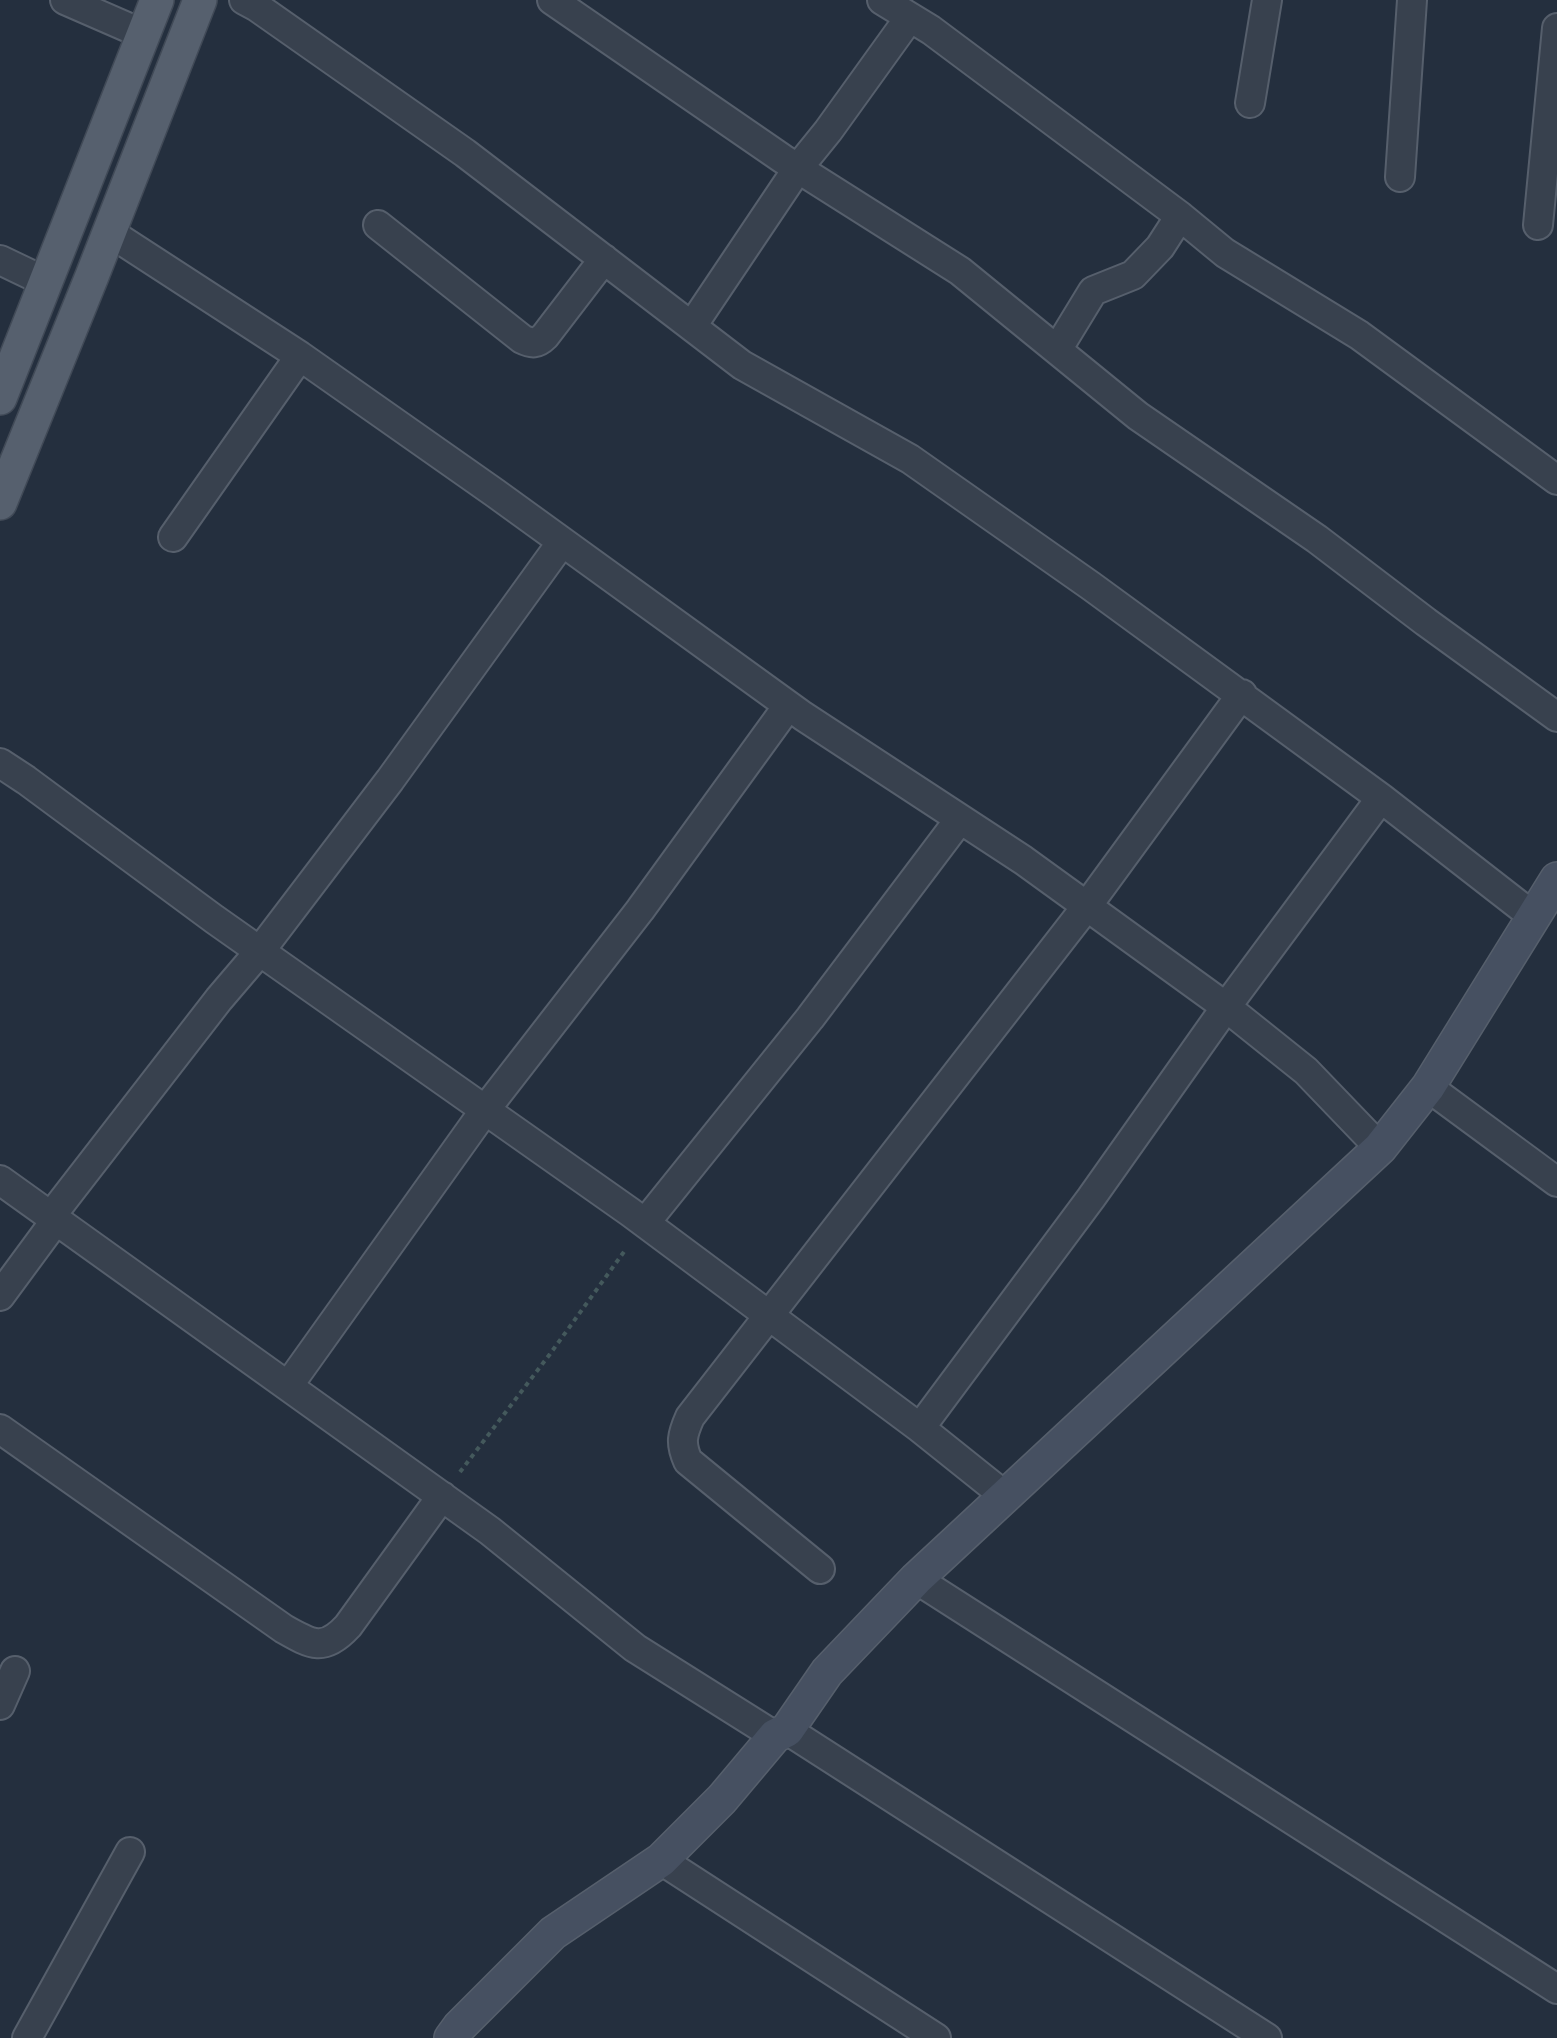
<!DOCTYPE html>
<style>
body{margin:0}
canvas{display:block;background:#242f3e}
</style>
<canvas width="1557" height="2038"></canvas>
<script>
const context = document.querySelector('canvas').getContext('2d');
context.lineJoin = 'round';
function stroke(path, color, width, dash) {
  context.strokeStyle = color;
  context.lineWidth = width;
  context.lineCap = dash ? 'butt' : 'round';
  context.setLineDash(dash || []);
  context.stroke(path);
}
const street = new Path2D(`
 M 65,0 L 143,34
 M 244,0 L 257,7 L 465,153 L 742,365 L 910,459 L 1091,586 L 1381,798 L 1534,917
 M 552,0 L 783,159 L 960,271 L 1138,416 L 1317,539 L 1426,622 L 1557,717
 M 882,0 L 931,30 L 1180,216 L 1225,253 L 1359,335 L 1557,480
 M 1250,103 L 1267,0
 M 1400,177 L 1412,0
 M 378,225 L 522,339 C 532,344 537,344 545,336 L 604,259
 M 1538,225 L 1557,28
 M 109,232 L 300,356 L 495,493 L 803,716 L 1023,860 L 1226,1007 L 1306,1071 L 1380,1148
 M 0,260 L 46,282
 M 692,326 L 798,168 L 828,131 L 910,17
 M 1057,350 L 1093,291 L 1133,275 L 1160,247 L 1180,216
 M 173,537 L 300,356
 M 0,763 L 26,780 L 214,919 L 630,1212 L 920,1428 L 1005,1496
 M 1428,1087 L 1557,1182
 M 0,1180 L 490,1531 L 635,1648 L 775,1736
 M 51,1216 L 219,999 L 260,951 L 390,780 L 562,542
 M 645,1223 L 810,1018 L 960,819
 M 0,1296 L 56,1220
 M 288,1386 L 485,1110 L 640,910 L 788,706
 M 920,1428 L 1091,1198 L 1226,1007 L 1381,798
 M 0,1429 L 284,1629 C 312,1645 324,1652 348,1626 L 442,1496
 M 820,1569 L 688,1461 C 680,1443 682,1435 690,1417 L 1087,906 L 1242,694
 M 916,1579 L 1557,1989
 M 0,1705 L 15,1671
 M 787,1730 L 1267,2038
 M 661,1860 L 936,2038
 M 27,2038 L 130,1852`);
const secondary = new Path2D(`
 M 451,2038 L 459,2027 L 553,1933 L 661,1860 L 722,1799 L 775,1736 L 787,1730 L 827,1672 L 916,1579 L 1380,1148 L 1428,1087 L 1557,879`);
const primary = new Path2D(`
 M 0,398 L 157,0
 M 0,503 L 92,276 L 200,0`);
stroke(street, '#565f6c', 32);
stroke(secondary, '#565f6c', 36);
stroke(primary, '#414a57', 36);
stroke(new Path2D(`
 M 460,1472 L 550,1354 L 626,1249`), '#44595c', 4, [4.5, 4.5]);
stroke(street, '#38414e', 28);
stroke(secondary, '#465061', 33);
stroke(primary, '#56606e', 33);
</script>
